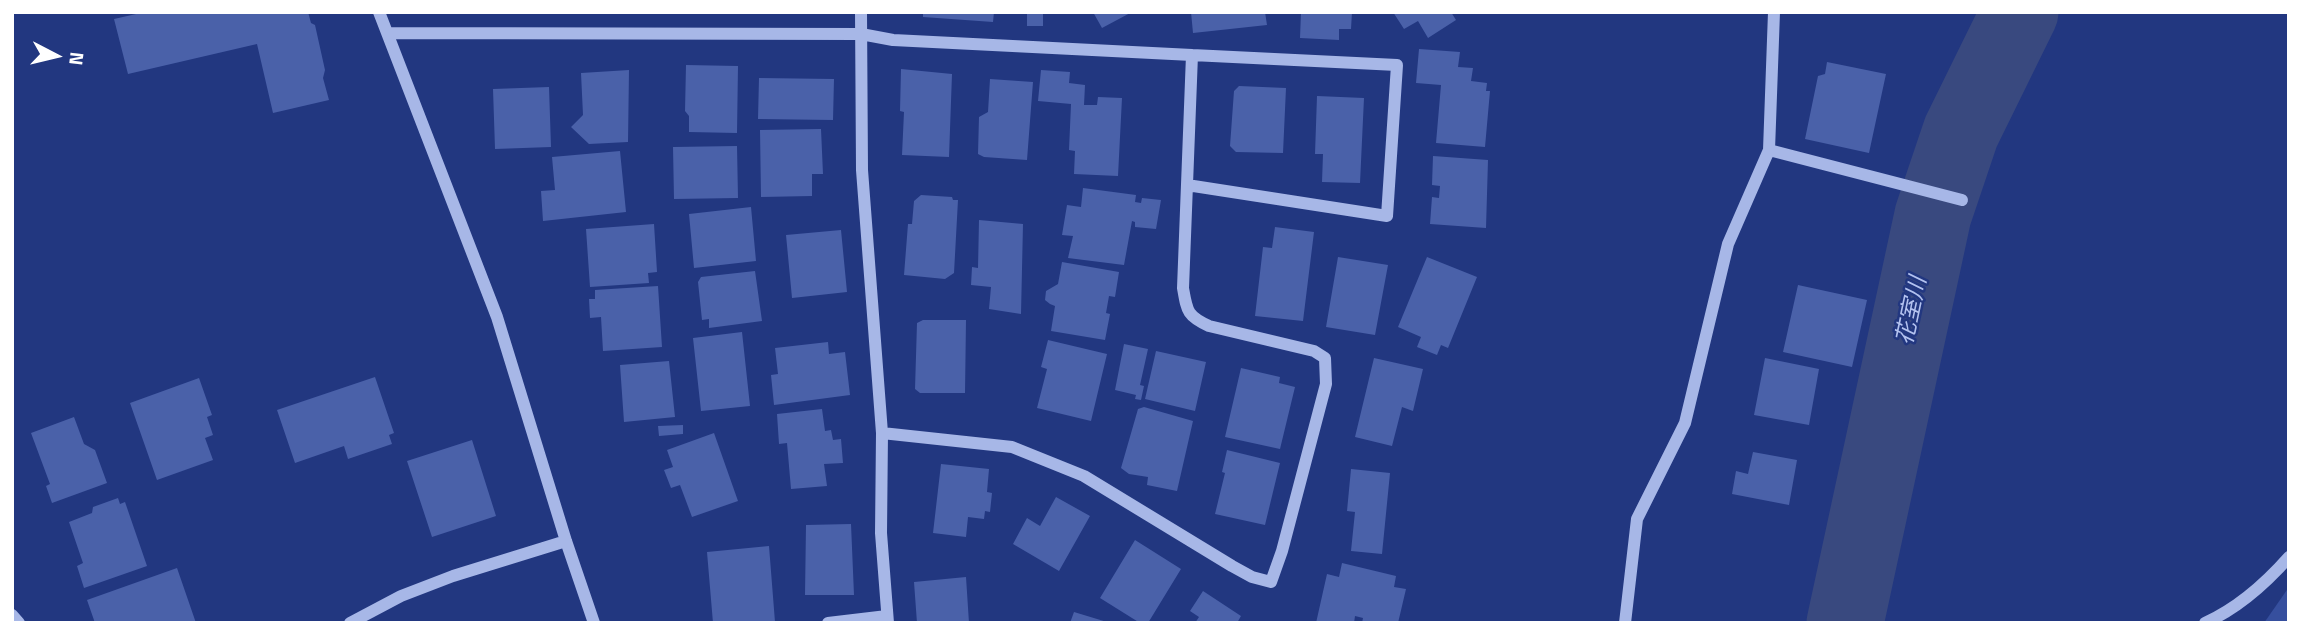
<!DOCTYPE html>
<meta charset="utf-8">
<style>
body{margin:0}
#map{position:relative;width:2301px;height:635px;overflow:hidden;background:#223780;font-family:"Titillium Web",sans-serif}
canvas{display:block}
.frame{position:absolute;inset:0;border:14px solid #fff;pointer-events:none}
.north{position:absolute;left:21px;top:21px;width:70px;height:70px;-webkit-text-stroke:5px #223780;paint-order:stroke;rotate:97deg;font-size:19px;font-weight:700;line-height:28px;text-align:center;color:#fff}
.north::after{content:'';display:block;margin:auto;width:24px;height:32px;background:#fff;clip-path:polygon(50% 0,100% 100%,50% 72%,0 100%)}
</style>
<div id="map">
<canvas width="2301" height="635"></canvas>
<div class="frame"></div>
<div class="north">N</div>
</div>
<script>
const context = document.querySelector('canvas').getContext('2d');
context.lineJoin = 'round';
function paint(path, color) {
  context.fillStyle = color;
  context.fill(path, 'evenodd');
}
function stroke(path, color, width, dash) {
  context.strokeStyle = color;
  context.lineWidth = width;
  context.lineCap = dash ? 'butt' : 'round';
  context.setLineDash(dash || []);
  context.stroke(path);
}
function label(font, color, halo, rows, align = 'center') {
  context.font = font + ' "Titillium Web","Noto Sans JP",sans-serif';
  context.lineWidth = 5;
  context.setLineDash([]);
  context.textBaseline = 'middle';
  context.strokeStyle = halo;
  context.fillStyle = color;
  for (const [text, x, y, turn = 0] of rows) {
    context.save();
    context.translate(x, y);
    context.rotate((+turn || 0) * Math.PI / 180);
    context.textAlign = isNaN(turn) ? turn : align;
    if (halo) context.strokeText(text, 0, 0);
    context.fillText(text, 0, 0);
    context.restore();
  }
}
paint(new Path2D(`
 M 2289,587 L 2289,623 L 2264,623 Z`), '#364f9e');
stroke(new Path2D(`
 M 1845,623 L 1933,215 L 1961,132 L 2020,12`), '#39497f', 77);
paint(new Path2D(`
 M 145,12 L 308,12 L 311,23 L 315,25 L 325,70 L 323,78 L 329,100 L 273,113 L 257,44 L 128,74 L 114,19 Z
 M 923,12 L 994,12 L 993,22 L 923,17 Z
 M 1027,12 L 1043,12 L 1043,26 L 1027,26 Z
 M 1093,12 L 1132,12 L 1102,28 Z
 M 1191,12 L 1265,12 L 1267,25 L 1193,33 Z
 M 1301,12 L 1352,12 L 1351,29 L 1339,29 L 1339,40 L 1300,38 Z
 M 1393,12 L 1451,12 L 1456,20 L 1428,38 L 1418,21 L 1404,29 Z
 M 1419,49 L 1460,52 L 1458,67 L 1473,68 L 1471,81 L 1487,83 L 1486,91 L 1490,91 L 1485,147 L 1436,143 L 1441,85 L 1416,83 Z
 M 1827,62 L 1886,74 L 1869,153 L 1805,139 L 1818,76 L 1825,74 Z
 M 686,65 L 738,66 L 737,133 L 689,132 L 689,116 L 685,111 Z
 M 901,69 L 952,74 L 949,157 L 902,155 L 904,112 L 900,111 Z
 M 629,70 L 628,142 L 589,144 L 571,127 L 583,115 L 581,73 Z
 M 1041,70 L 1070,72 L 1069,83 L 1085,85 L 1084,105 L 1097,105 L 1098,97 L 1122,98 L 1118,176 L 1074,174 L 1075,151 L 1069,150 L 1071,104 L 1038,101 Z
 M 759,78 L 834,79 L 833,120 L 758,119 Z
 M 990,79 L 1033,82 L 1027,160 L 984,157 L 978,154 L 979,117 L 988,112 Z
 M 1239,86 L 1286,88 L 1283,153 L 1236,152 L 1230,146 L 1234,91 Z
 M 549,87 L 551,147 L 495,149 L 493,89 Z
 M 1317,96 L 1364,98 L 1360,183 L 1322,182 L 1323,154 L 1315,154 Z
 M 821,129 L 823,174 L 812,174 L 812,196 L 761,197 L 760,130 Z
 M 737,146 L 738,198 L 674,199 L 673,147 Z
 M 620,151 L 626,212 L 543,221 L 541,191 L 555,190 L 552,157 Z
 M 1433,156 L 1488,160 L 1486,228 L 1430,224 L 1432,197 L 1439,198 L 1440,186 L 1432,185 Z
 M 1083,188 L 1136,195 L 1135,202 L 1141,203 L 1142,198 L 1161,200 L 1156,229 L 1135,227 L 1135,222 L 1132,221 L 1124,265 L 1068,258 L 1073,236 L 1062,235 L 1067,205 L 1081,207 Z
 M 921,195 L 952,197 L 953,200 L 958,200 L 954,273 L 945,279 L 904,275 L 908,224 L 912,224 L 914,201 Z
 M 751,207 L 756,261 L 694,268 L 689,214 Z
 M 979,220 L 1023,224 L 1021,314 L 989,309 L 991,287 L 971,285 L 972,267 L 978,268 Z
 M 654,224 L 657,272 L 648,273 L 649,283 L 590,287 L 586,229 Z
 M 1275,227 L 1314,232 L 1303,321 L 1255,316 L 1263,247 L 1272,248 Z
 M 841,230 L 847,292 L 792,298 L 786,235 Z
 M 1338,257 L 1388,265 L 1375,335 L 1326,327 Z
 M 1427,257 L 1477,277 L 1448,348 L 1441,345 L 1437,355 L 1417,347 L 1421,337 L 1398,327 Z
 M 1062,262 L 1119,272 L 1115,297 L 1109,296 L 1106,313 L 1110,314 L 1105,340 L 1051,331 L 1055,306 L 1050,304 L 1045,300 L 1046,291 L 1058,284 Z
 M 755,271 L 762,321 L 709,328 L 709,319 L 702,320 L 698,282 L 701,277 Z
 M 1798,285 L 1867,300 L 1852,367 L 1783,352 Z
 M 658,286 L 662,347 L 603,351 L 601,317 L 590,318 L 589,299 L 595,299 L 595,290 Z
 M 923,320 L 966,320 L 965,393 L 920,393 L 915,389 L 917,323 Z
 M 742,332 L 750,406 L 701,411 L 693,338 Z
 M 1048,340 L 1107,354 L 1091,421 L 1037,408 L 1047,369 L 1041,367 Z
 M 828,342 L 829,354 L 845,352 L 850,395 L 774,405 L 771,375 L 778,374 L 775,348 Z
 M 1124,344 L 1148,349 L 1140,385 L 1144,386 L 1141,400 L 1135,399 L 1136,395 L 1115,390 Z
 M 1156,351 L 1206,362 L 1195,411 L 1145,399 Z
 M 1374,358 L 1423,369 L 1413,411 L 1402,407 L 1392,446 L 1355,437 Z
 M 1765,358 L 1819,369 L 1809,425 L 1754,415 Z
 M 669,361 L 675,417 L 624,422 L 620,365 Z
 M 1241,368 L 1280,377 L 1279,383 L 1295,387 L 1280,449 L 1225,437 Z
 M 375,377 L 394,433 L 389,435 L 392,444 L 348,459 L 344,446 L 295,463 L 277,410 Z
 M 199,378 L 212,415 L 207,417 L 213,435 L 205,438 L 213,460 L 157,480 L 130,403 Z
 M 1144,407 L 1193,421 L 1177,491 L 1147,485 L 1148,477 L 1129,474 L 1121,468 L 1138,409 Z
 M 822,409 L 825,431 L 831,430 L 833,440 L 841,439 L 843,463 L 824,464 L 827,486 L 791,489 L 787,443 L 779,444 L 777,414 Z
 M 74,417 L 84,444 L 95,450 L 107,483 L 52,503 L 46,486 L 50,484 L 31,433 Z
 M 683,425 L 683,434 L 659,436 L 658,426 Z
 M 714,433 L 738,501 L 692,517 L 680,485 L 671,488 L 664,470 L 673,467 L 667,450 Z
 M 472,440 L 496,516 L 432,537 L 407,461 Z
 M 1227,450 L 1280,463 L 1265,525 L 1215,514 L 1225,473 L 1222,472 Z
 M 1753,452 L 1797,460 L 1789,505 L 1732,494 L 1736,471 L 1748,474 Z
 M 941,464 L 989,469 L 987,492 L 992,493 L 990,512 L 985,511 L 984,519 L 968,517 L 966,537 L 933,533 Z
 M 1351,469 L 1390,473 L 1382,554 L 1351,551 L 1355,512 L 1347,511 Z
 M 1056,497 L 1090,516 L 1059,571 L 1013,544 L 1027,518 L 1040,526 Z
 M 118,498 L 120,504 L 125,502 L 147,566 L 84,588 L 77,566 L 83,563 L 69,522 L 92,513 L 93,507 Z
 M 851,524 L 854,595 L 805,595 L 806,525 Z
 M 1135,540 L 1181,569 L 1148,623 L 1140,623 L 1100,598 Z
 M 769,546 L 775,622 L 713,623 L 707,552 Z
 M 1342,563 L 1396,576 L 1394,587 L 1406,589 L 1398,623 L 1362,623 L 1363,618 L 1355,616 L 1354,623 L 1316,623 L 1327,574 L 1339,577 Z
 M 177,568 L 196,623 L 95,623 L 87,600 Z
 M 966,577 L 969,623 L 917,623 L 914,582 Z
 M 1203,591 L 1241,616 L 1237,623 L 1195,623 L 1199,617 L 1190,611 Z
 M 1074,612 L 1107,622 L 1107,623 L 1070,623 Z`), '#4a61a9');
stroke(new Path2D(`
 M 379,12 L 497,317 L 566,541 L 594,623
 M 861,12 L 862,170 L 882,433 L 881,533 L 888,623
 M 388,33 L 861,34 L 893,40 L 1192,55 L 1183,288 C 1187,311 1187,316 1209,326 L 1314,351 L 1325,358 L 1326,384 L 1282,551 L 1271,582 L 1252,577 L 1232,566 L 1084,476 L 1012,447 L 882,433
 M 1769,150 L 1962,200
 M 1187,185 L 1387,216 L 1397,65 L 1192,55
 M 12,615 L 19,623
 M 350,623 L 401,596 L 453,576 L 566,541
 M 828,623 L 887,616
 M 1625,623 L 1637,519 L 1685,423 L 1728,244 L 1769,150 L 1774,12
 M 2205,623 C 2236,609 2266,583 2289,557`), '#a7b7e7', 12);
label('italic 23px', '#b3c2ef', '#223780', [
 ["花室川",1913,311,-78]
]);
</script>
